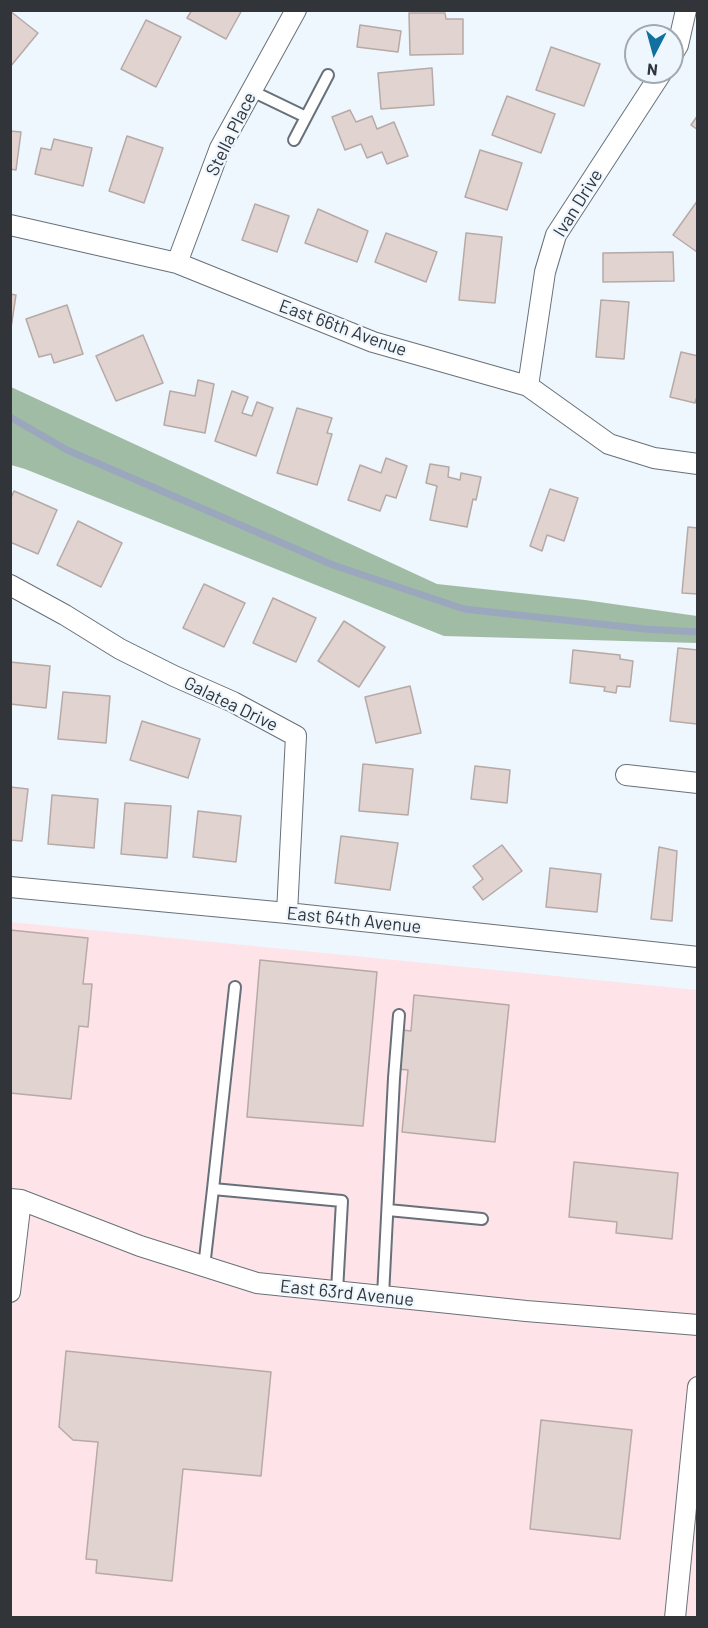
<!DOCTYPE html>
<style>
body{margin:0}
#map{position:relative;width:708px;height:1628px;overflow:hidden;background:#eef6fe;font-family:Barlow,sans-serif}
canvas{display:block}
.frame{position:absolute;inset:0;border:12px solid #313539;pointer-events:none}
.north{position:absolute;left:624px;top:24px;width:60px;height:60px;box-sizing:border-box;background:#eef6fe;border:2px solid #a2a9af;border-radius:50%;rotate:186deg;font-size:16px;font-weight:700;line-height:24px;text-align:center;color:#313539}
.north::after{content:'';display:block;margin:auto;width:21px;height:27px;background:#10709e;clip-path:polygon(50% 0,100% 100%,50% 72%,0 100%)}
</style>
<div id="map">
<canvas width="708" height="1628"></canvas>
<div class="frame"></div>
<div class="north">N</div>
</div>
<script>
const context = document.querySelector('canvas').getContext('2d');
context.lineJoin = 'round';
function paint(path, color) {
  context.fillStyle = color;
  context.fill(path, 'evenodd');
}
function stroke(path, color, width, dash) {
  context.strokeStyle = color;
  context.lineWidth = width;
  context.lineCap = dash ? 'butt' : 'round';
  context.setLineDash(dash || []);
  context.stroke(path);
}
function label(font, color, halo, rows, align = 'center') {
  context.font = font + ' Barlow,sans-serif';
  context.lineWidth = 4.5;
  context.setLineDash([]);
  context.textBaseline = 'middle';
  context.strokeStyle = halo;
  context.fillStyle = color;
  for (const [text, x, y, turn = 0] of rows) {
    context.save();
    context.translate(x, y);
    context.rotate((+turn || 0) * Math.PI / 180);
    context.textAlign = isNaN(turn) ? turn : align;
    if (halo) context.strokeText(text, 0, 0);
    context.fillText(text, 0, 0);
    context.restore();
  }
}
paint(new Path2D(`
 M 10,922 L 697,990 L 697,1617 L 11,1617 Z`), '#fee3e8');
paint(new Path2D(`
 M 11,387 L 437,584 L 585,600 L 697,616 L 697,643 L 444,636 L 25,469 L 11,465 Z`), '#a1bca5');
stroke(new Path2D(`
 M 10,417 L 67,450 L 333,565 L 464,609 L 645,629 L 698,632`), '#9aa7bd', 7);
const building = new Path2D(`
 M 192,10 L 242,10 L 226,39 L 187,18 Z
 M 10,11 L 38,33 L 10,67 Z
 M 409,13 L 445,13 L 446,19 L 463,19 L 463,54 L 410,55 Z
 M 146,20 L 181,37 L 156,87 L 121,69 Z
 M 360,25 L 401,31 L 398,52 L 357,47 Z
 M 551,47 L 600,64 L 584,106 L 536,90 Z
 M 432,68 L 434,105 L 381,109 L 378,73 Z
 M 507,96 L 555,114 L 541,153 L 492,135 Z
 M 350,110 L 356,122 L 372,116 L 377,129 L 394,122 L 408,156 L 387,164 L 382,152 L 367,158 L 361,144 L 345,150 L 332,117 Z
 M 698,115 L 698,130 L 691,125 Z
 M 10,131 L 21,132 L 16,170 L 10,169 Z
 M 127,136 L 163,148 L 144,203 L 109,191 Z
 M 54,139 L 92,148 L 83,186 L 35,174 L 41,148 L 51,150 Z
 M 480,150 L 522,163 L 507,210 L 465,197 Z
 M 698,200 L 698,251 L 697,252 L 673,235 Z
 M 255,204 L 289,216 L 277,252 L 242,240 Z
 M 318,209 L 368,231 L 357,262 L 305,243 Z
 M 386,233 L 437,252 L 426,282 L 375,262 Z
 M 466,233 L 502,237 L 495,303 L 459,300 Z
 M 673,252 L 674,281 L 603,282 L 603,253 Z
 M 10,294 L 16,295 L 11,328 L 10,328 Z
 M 601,300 L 629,302 L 624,359 L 596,357 Z
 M 67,305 L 83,354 L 54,363 L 51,354 L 39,357 L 26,319 Z
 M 143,335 L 163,383 L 116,401 L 96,356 Z
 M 681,352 L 698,356 L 698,393 L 695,403 L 670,397 Z
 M 198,380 L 214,384 L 205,433 L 164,425 L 170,391 L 195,396 Z
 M 232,391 L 248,397 L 242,413 L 252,416 L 257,402 L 273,408 L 256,456 L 215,441 Z
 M 297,408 L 332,418 L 327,433 L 332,434 L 317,485 L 277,473 Z
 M 386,458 L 407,466 L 396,498 L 386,495 L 380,511 L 348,500 L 360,465 L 381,473 Z
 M 430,464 L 449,467 L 448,477 L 460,480 L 461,473 L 481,477 L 476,500 L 473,499 L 467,527 L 430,520 L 437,486 L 426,483 Z
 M 550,489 L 578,498 L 564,541 L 547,535 L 542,551 L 530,546 Z
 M 14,491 L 57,510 L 38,554 L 10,542 L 10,500 Z
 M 78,521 L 122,543 L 101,587 L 57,565 Z
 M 688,527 L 698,528 L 698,594 L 682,593 Z
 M 204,584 L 245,603 L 224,647 L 183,628 Z
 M 273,598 L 316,618 L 296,662 L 253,643 Z
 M 344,621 L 385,647 L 359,687 L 318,661 Z
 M 678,648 L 698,650 L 697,724 L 670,721 Z
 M 573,650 L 620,655 L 620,659 L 633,661 L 630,687 L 617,686 L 616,693 L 604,691 L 605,687 L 570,683 Z
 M 10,662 L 50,666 L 46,708 L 10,704 Z
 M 410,686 L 421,733 L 376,743 L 365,697 Z
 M 63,692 L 110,696 L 106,743 L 58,739 Z
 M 142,721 L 200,739 L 188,778 L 130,760 Z
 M 363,764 L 413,769 L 408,815 L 359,811 Z
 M 475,766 L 510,770 L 507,803 L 471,799 Z
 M 10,787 L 28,789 L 22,841 L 10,840 Z
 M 52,795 L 98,799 L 94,848 L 48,844 Z
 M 125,803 L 171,806 L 167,858 L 121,854 Z
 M 198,811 L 241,816 L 236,862 L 193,857 Z
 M 341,836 L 398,843 L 390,890 L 335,883 Z
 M 502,845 L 522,871 L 483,900 L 473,887 L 483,879 L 473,866 Z
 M 659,847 L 677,851 L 672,921 L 651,919 Z
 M 550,868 L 601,874 L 597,912 L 546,907 Z
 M 10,930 L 88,938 L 83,984 L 92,984 L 88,1027 L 79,1026 L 71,1099 L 10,1093 Z
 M 260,960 L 377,972 L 363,1126 L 247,1117 Z
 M 414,995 L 509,1005 L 495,1142 L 402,1132 L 408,1070 L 398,1069 L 402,1030 L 411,1031 Z
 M 574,1162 L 678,1173 L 672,1239 L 616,1233 L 617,1222 L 569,1217 Z
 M 66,1351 L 271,1372 L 261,1476 L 183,1469 L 172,1581 L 96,1573 L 97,1560 L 86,1559 L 98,1442 L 73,1440 L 59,1427 Z
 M 541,1420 L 632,1430 L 620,1539 L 530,1529 Z`);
paint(building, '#e1d3d0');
stroke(building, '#b6a9a6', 1.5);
const service = new Path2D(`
 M 252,91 L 306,117
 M 294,140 L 328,75
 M 213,1189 L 235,987
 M 388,1210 L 482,1219
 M 204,1267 L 213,1189 L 342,1201 L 337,1291
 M 383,1296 L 394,1078 L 399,1015`);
const minor = new Path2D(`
 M 672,55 L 678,45 L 686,10
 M 10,225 L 177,263 L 373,342 L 528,386 L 609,444 L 654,458 L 698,464
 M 177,263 L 220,148 L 296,10
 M 528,386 L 545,272 L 556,235 L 662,72
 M 10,585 L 65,615 L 120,649 L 174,676 L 233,702 L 296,736 L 287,913
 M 626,775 L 698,783
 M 10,887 L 287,913 L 698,957
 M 10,1199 L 21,1200 L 140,1246 L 257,1283 L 526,1311 L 698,1325
 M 10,1292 L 21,1200
 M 675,1618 L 698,1387`);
stroke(service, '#687179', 14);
stroke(minor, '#687179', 22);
stroke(service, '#fff', 10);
stroke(minor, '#fff', 20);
label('18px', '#313539', '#eef6fe', [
 ["Stella Place",231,134,-64],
 ["Ivan Drive",578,203,-58],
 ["East 66th Avenue",343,328,20],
 ["Galatea Drive",231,704,26],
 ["East 64th Avenue",354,920,6],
 ["East 63rd Avenue",347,1293,6]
]);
</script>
